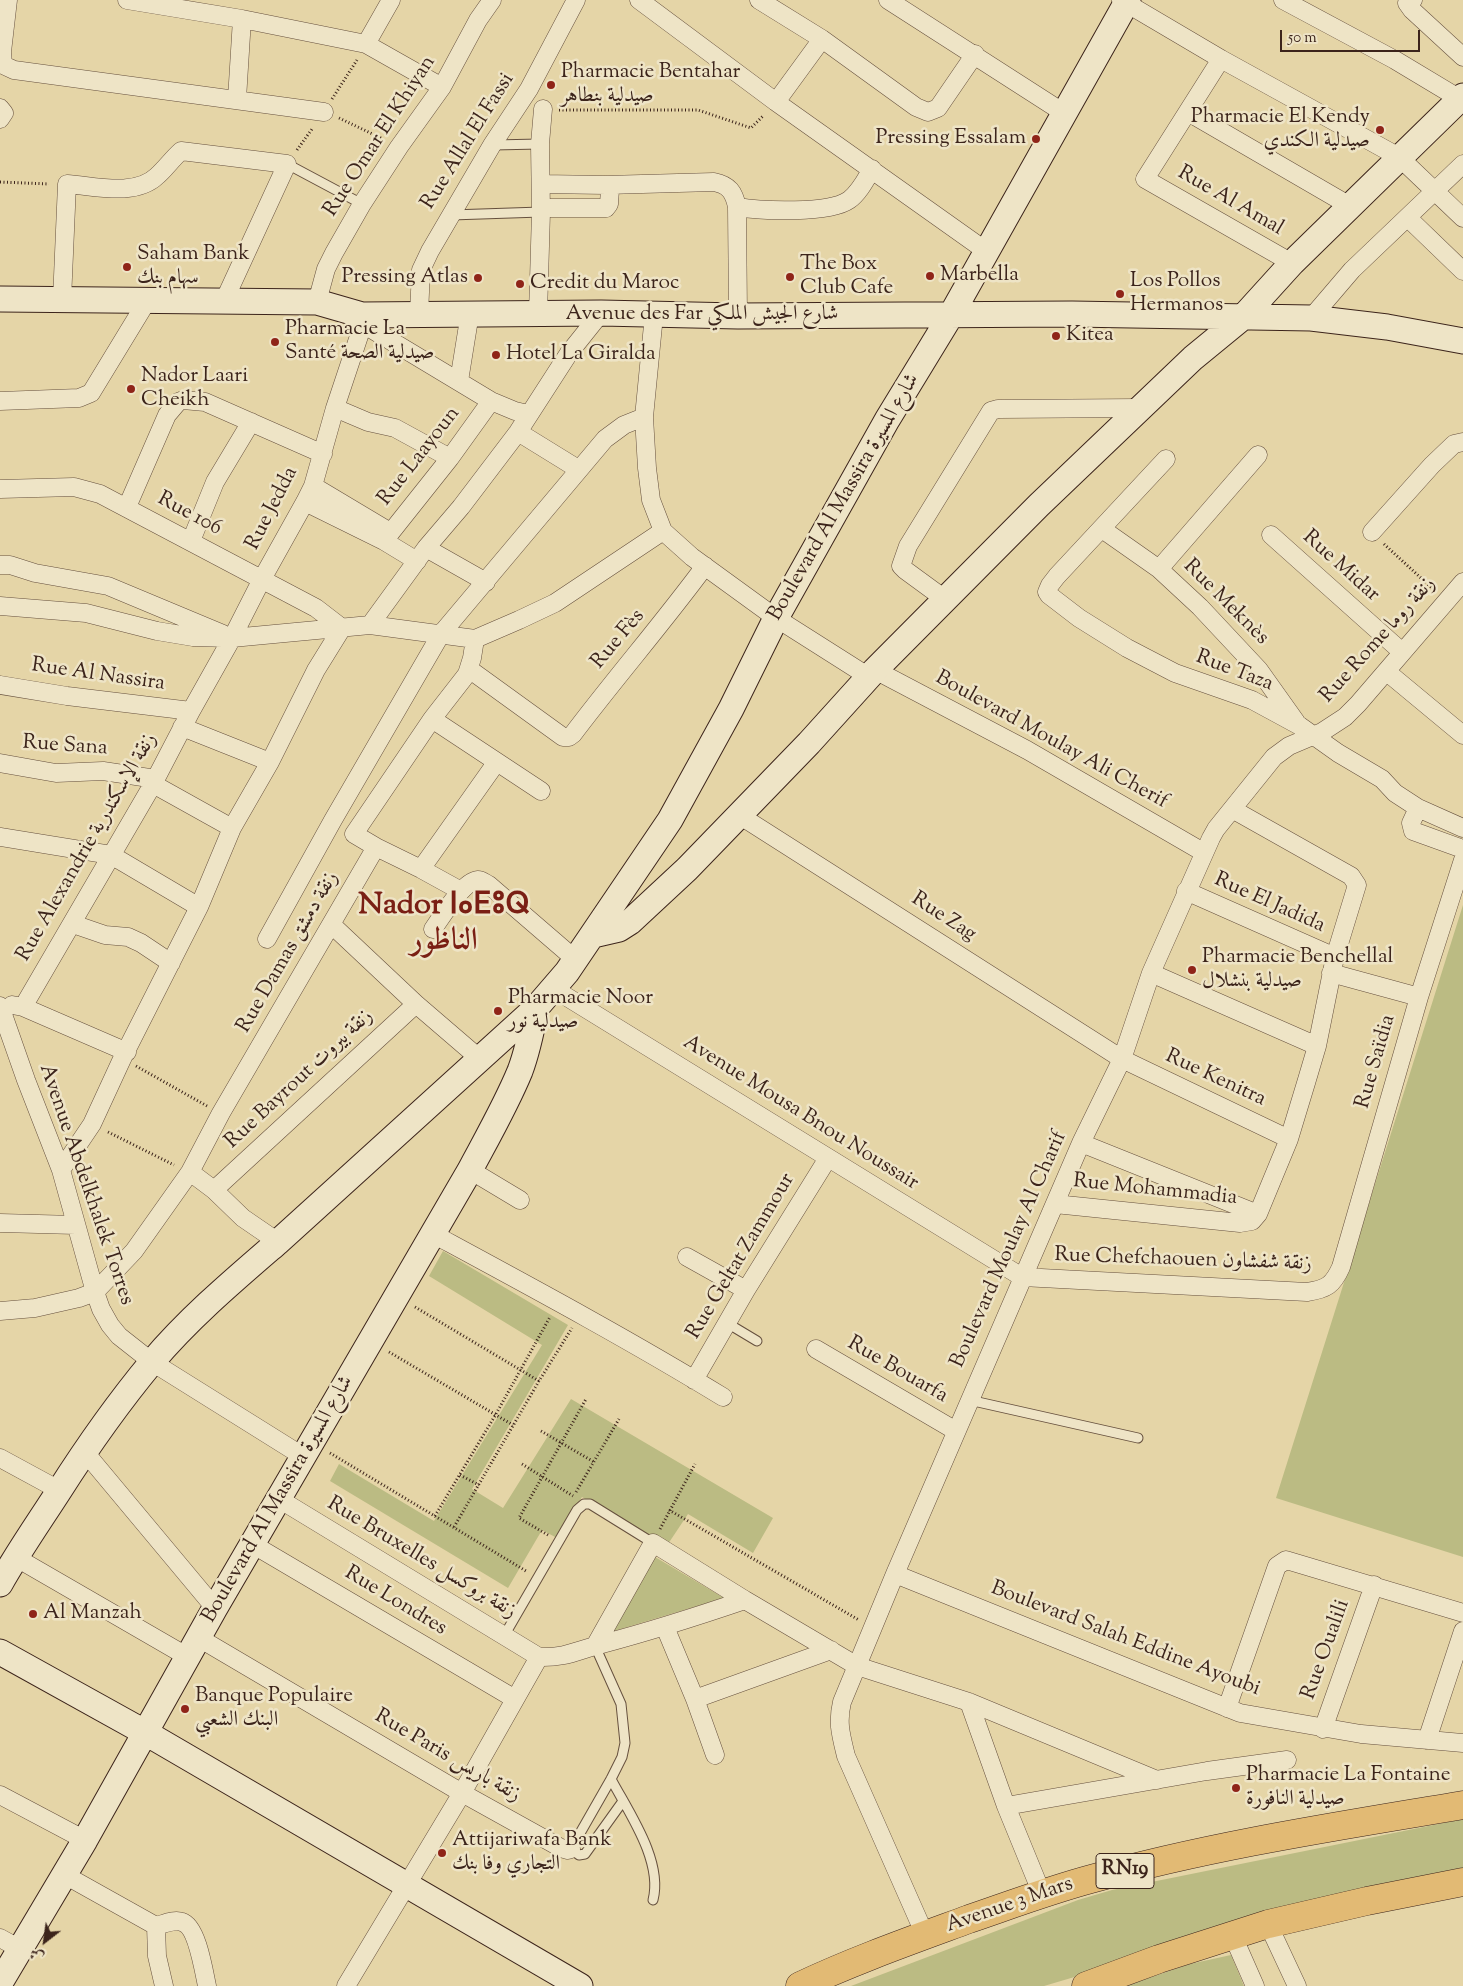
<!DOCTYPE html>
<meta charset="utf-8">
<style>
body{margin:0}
#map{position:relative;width:1463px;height:1986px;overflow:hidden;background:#e5d5a7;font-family:"Sorts Mill Goudy",Amiri,serif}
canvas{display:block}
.north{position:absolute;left:20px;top:1916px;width:50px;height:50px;-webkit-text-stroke:4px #eee4c6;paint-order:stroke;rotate:210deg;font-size:14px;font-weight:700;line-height:20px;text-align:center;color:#3c241b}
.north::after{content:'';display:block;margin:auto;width:18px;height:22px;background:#3c241b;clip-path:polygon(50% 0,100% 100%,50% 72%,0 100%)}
.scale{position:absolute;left:1280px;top:30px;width:140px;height:22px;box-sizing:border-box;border:2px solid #3c241b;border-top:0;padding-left:6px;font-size:15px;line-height:18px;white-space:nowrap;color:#3c241b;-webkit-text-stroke:4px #eee4c6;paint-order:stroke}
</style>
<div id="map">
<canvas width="1463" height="1986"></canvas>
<div class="north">ش</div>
<div class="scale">50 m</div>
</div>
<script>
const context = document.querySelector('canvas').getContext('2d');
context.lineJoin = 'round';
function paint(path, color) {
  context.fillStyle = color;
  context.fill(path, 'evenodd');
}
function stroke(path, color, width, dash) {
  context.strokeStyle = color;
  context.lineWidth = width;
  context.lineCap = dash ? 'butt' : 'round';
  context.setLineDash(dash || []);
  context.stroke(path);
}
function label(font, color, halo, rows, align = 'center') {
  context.font = font + ' "Sorts Mill Goudy",Amiri,"Noto Sans Tifinagh",serif';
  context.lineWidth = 5;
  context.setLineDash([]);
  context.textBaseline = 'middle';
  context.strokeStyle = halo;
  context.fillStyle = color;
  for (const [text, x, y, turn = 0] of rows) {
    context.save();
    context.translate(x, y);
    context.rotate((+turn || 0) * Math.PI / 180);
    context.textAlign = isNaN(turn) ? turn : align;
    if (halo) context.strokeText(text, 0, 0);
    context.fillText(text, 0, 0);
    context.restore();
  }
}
paint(new Path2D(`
 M 1463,905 L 1463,1557 L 1276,1498 Z
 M 443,1251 L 568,1325 L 472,1489 L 503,1508 L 571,1399 L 773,1518 L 753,1553 L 688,1514 L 666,1547 L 582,1497 L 557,1538 L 542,1530 L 508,1588 L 330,1481 L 339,1464 L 434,1521 L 542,1345 L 429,1276 Z
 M 650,1554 L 724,1598 L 604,1634 Z
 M 1463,1819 L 1463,1882 L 1179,1946 L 1044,1986 L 851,1986 L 1078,1900 L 1112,1890 Z
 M 1231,1955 L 1244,1986 L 1125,1986 L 1190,1964 Z`), '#bbbb83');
const lane = new Path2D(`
 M 493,145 L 540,144
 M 287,164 L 362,204
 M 451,215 L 541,212
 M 727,1323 L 757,1341
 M 969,1400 L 1138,1438
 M 504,1636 L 577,1510 L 584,1504 L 590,1504 L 653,1543
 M 595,1646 L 621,1704 L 625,1743 L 622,1757 L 611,1779 L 571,1849 L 579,1855 L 585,1854 L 623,1801
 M 611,1779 C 629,1813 663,1861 653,1900`);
const street = new Path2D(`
 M 8,0 L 2,52 L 3,65 L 14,70 L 324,112
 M 127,0 L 242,19 L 366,44 L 442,87
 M 639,0 L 776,102 L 986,251
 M 759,0 L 822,39 L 916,107 L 928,112 L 938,108 L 975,54
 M 888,0 L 1064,113
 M 1121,0 L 1221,59 L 1399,157 L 1463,218
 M 1283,0 L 1395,60 L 1460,99
 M 1413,0 L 1407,3 L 1412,10 L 1463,57
 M 366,44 L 391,0
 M 1221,59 L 1145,179 L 1292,263
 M 237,99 L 242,19
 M 776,102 L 822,39
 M 0,108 L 4,113 L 0,119
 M 1188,112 L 1350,206
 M 541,184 L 606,185 L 714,182 C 729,185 734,192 737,207 C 762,211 829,214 849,200 C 859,193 866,179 872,169
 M 737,207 L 738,316
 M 541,208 L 606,208 L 609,204 L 610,189 L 606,185
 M 1408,218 L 1463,271
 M 62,300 L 67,184 C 95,186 135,197 157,176 C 166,168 172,159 181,151 L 287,164 L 224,301
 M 317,302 L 326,269 L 334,253 L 362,204 L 399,147 L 442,87 L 478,20 L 492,0
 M 419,314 L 421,270 L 430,251 L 492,145 L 529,89 L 576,0
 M 538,314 L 541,212 L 540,144 L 543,109
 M 654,315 L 644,417 L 647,468 L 651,500 L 663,531 L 692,557 L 776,618 L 869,677
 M 1311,318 L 1352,270 L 1463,164
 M 363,324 L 491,401 L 515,411 L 528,414
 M 459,381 L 470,313
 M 0,401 L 79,398 L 91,393 L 147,301
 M 335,408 L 368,422 L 395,428 L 450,458
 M 518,432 L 578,469
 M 1166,459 L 1057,576 L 1050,585 L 1047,592 L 1049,595 L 1079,618 L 1127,648 L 1175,673 L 1252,700 L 1300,726 L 1338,753 L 1382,779 L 1395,793 L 1418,808 L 1463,828
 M 313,486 L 390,532
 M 0,489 L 74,487 L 100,494 L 316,608 L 342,628
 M 305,502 L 384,541 L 417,561
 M 127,507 L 167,415 L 178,402 L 183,400 L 205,402 L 323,454
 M 1102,529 L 1159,569 L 1200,607 L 1259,670 L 1296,722
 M 1372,532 L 1432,465 L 1454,444 L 1463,442
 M 1271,535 L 1402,652
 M 191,541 L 215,482 L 251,422
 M 384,541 L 450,458 L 491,401
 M 426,548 L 486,582
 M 0,565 L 10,565 L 35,573 L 108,586 L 223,634
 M 1159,569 L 1258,455
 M 946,600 L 905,570 L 901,566 L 908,546 L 991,411 L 998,409 L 1140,408
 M 0,606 L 86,613 L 157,631 L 193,637 L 232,638 L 370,625 L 475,639 L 519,620 L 555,603 L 663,531
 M 370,625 L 426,548 L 461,507 L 518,432 L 569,353 L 601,313
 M 469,669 L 563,737 L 569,737 L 573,734 C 616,677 663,623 705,566
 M 875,670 L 1027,750 L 1203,852
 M 1387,672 L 1463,735
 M 0,685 L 67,696 L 191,711
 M 432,719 L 541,791
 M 182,727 L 270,762
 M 0,763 L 56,773 L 103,771 L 156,779
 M 153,784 L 232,828
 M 1418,808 L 1411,823 L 1413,831 L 1463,849
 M 739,815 L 1122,1059 L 1289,1139
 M 0,837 L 111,855 L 199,907
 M 376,847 L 421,869 L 461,891
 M 421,869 L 496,763
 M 1186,891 L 1335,957
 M 73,924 L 105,935 L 128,937 L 141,943 L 171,963
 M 332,925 L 416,1004 L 480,1059
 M 433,929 C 441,918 463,881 478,880 C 482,880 485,883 489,885 L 576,960
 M 267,939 L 333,820 L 441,634 L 605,439 L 624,425 L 644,417
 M 1151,973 L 1317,1046
 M 1331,973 L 1419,997
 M 554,989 L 1022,1277 L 1307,1292 C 1327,1289 1333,1285 1341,1267 L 1419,997 L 1463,860
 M 12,1005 L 23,1007 L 127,1052
 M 0,1006 L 26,1080 L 61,1170 L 95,1292 L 101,1309 L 110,1325 L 119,1336 L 152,1362 L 304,1457
 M 23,1007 L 153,784 L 191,711 L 232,638 L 262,579 L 305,502 L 313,486 L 335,408 L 363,324 L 362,315
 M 1081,1143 L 1258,1214
 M 61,1170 L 92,1124 L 122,1059 L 199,907 L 232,828 L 270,762 L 316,670 L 342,628
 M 470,1170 L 520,1200
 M 190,1172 L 214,1190 L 243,1218 L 278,1242
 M 214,1190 L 416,1004
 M 1055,1204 L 1240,1223 L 1252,1221 L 1258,1214 L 1289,1139 L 1306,1083 L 1317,1046 L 1335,957 L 1357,885 L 1351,876 L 1232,809
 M 0,1223 L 76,1225
 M 433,1234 C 531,1287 628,1339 723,1397
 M 687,1257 L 746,1290
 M 0,1311 L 35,1308 L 79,1298 L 95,1292 L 134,1251 L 190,1172 L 221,1113 L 376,847 L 354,834 L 432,719 L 467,674 L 472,658 L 475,639
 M 816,1349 L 956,1431
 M 694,1380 L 746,1290 L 828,1158
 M 84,1451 L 215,1608
 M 0,1458 L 59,1490
 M 279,1499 L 539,1657 C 566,1658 578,1650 602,1644 C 651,1631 698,1616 745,1600
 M 252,1544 L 515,1699
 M 15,1557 L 188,1657
 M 895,1574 L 1240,1713 L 1361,1734 L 1463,1743
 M 665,1627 L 695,1699 L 715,1755
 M 199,1638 L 462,1793 L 561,1848 L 568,1850 L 571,1849
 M 595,1646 L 653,1543 L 745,1600 L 857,1666 L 969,1702 L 1157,1780
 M 695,1699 L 831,1650
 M 969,1702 L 1006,1806 L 1042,1894
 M 1227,1708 L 1277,1566 L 1286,1560 L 1463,1613
 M 1323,1729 L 1374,1585
 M 1427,1740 L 1463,1631
 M 0,1795 L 85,1840
 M 1006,1806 L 1207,1771 L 1287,1760
 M 63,1874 L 156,1926 C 164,1924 174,1919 182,1922 C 197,1926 204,1972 207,1986
 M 1268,1924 L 1297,1986
 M 156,1926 L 157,1956 L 164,1986
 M 925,1935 L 846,1756 C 841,1735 837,1723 842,1702 L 895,1574 L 1081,1143 L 1122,1059 L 1151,973 L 1211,838 L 1216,829 L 1274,757 L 1289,746 L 1322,732 L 1345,717 L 1358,704 L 1463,582
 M 1233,1936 L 1255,1986
 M 0,1938 L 20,1949
 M 346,1986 L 462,1793 L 539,1657`);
const secondary = new Path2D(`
 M 0,299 L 317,302 L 362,315 L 601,313 L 738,316 L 1072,314 L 1311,318 L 1387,327 L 1463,341
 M 593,935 L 619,929 L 630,922 L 687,869 L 809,743 L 875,670 L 1039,505 L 1193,358 L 1243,317 L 1292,263 L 1463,96
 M 0,1584 C 18,1552 39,1522 59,1491 C 87,1447 118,1403 152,1362 C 189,1318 234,1280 278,1242 L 536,1008 L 567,972 L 670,820 L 731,709 L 776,618 L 887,420 L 951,315 L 1128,0
 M 0,1652 L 146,1733 L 580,1986
 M 0,1983 L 85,1840 L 215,1608 L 470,1170 C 487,1138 506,1105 520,1071 C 528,1050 532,1029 536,1008`);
const primary = new Path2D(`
 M 800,1986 C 855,1960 912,1940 969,1919 C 1010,1905 1050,1890 1091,1879 C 1213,1845 1339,1826 1463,1805
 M 1086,1986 L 1159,1959 L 1268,1924 L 1367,1901 L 1463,1882`);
stroke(lane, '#66503e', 11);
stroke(street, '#66503e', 19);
stroke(secondary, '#3c241b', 27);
stroke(primary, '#3c241b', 29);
stroke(new Path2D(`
 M 332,99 L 357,60
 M 559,110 L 698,110 L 751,128 L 764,115
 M 339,118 L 383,139
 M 297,150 L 312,129
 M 0,182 L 49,184
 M 1384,544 L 1435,591
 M 136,1066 L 207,1106
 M 108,1132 L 174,1165
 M 415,1307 L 539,1381
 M 389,1352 L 513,1425
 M 541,1431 L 594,1462
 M 330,1453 L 526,1571
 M 522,1464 L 573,1496
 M 460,1475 L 479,1485
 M 576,1492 L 619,1419
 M 669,1510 L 859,1620
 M 435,1516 L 496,1414 L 550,1317
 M 454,1527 L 539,1381 L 572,1328
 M 660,1529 L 695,1464
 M 548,1535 L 519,1518 L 586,1399`), '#3c241b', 3, [1, 2.5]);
stroke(lane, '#eee4c6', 9);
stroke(street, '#eee4c6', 18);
stroke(secondary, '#eee4c6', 25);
stroke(primary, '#e2ba74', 28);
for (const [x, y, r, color] of [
 [551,85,5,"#8f2418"],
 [1380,130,5,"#8f2418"],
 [1036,139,5,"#8f2418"],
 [127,267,5,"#8f2418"],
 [930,276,5,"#8f2418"],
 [790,277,5,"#8f2418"],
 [478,278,5,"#8f2418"],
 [520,284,5,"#8f2418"],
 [1120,294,5,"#8f2418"],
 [1056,336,5,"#8f2418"],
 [275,342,5,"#8f2418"],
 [496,355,5,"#8f2418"],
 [131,389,5,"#8f2418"],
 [1192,970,5,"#8f2418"],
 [498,1011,5,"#8f2418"],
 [33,1614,5,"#8f2418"],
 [185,1709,5,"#8f2418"],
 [1236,1788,5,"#8f2418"],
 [442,1853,5,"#8f2418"]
]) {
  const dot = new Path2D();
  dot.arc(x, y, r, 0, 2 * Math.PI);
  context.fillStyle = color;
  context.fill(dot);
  stroke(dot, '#eee4c6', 2);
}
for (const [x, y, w] of [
 [1125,1871,58]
]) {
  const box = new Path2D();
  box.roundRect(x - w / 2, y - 17.5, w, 35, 4);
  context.fillStyle = '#eee4c6';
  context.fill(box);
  stroke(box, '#3c241b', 1);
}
label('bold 20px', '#3c241b', null, [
 ["RN19",1125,1871]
]);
label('21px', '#3c241b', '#eee4c6', [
 ["Pharmacie Bentahar",561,73],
 ["صيدلية بنطاهر",561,97],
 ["Pharmacie El Kendy",1370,118,"right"],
 ["صيدلية الكندي",1370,142,"right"],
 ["Pressing Essalam",1026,139,"right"],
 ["Saham Bank",137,255],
 ["سهام بنك",137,279],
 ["The Box",800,265],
 ["Club Cafe",800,289],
 ["Marbella",940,276],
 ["Pressing Atlas",468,278,"right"],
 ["Los Pollos",1130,282],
 ["Hermanos",1130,306],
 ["Credit du Maroc",530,284],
 ["Pharmacie La",285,330],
 ["Santé صيدلية الصحة",285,354],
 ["Kitea",1066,336],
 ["Hotel La Giralda",506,355],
 ["Nador Laari",141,377],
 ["Cheikh",141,401],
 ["Pharmacie Benchellal",1202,958],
 ["صيدلية بنشلال",1202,982],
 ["Pharmacie Noor",508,999],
 ["صيدلية نور",508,1023],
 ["Al Manzah",43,1614],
 ["Banque Populaire",195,1697],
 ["البنك الشعبي",195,1721],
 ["Pharmacie La Fontaine",1246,1776],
 ["صيدلية النافورة",1246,1800],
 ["Attijariwafa Bank",452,1841],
 ["التجاري وفا بنك",452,1865]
], 'left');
label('21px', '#3c241b', '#eee4c6', [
 ["Rue Omar El Khiyan",381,137,-57],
 ["Rue Allal El Fassi",469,142,-58],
 ["Rue Al Amal",1230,202,30],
 ["Avenue des Far شارع الجيش الملكي",702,315],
 ["Rue Laayoun",420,457,-52],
 ["Boulevard Al Massira شارع المسيرة",845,498,-60],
 ["Rue Jedda",273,509,-63],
 ["Rue 106",189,515,28],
 ["Rue Midar",1340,567,42],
 ["Rue Meknès",1225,603,45],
 ["Rue Fès",619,640,-50],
 ["Rue Rome زنقة روما",1379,641,-48],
 ["Rue Taza",1234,672,21],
 ["Rue Al Nassira",98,676,8],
 ["Boulevard Moulay Ali Cherif",1051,741,29],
 ["Rue Sana",65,747,4],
 ["Rue Alexandrie زنقة الإسكندرية",88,848,-60],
 ["Rue El Jadida",1269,904,24],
 ["Rue Zag",943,918,33],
 ["Rue Damas زنقة دمشق",289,953,-60],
 ["Rue Saïdia",1377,1062,-74],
 ["Rue Kenitra",1215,1079,25],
 ["Rue Bayrout زنقة بيروت",300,1080,-43],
 ["Avenue Mousa Bnou Noussair",800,1114,32],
 ["Avenue Abdelkhalek Torres",85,1185,71],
 ["Rue Mohammadia",1155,1191,6],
 ["Boulevard Moulay Al Charif",1010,1250,-66],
 ["Rue Geltat Zammour",742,1257,-59],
 ["Rue Chefchaouen زنقة شفشاون",1183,1261,2],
 ["Rue Bouarfa",897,1371,30],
 ["Boulevard Al Massira شارع المسيرة",279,1500,-60],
 ["Rue Bruxelles زنقة بروكسل",421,1559,31],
 ["Rue Londres",395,1602,31],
 ["Boulevard Salah Eddine Ayoubi",1125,1640,21],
 ["Rue Oualili",1327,1650,-70],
 ["Rue Paris زنقة باريس",447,1757,30],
 ["Avenue 3 Mars",1010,1906,-19]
]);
label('bold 31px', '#7a1f14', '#eee4c6', [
 ["Nador ⵏⴰⴹⵓⵕ",444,908],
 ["الناظور",444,944]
]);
</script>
